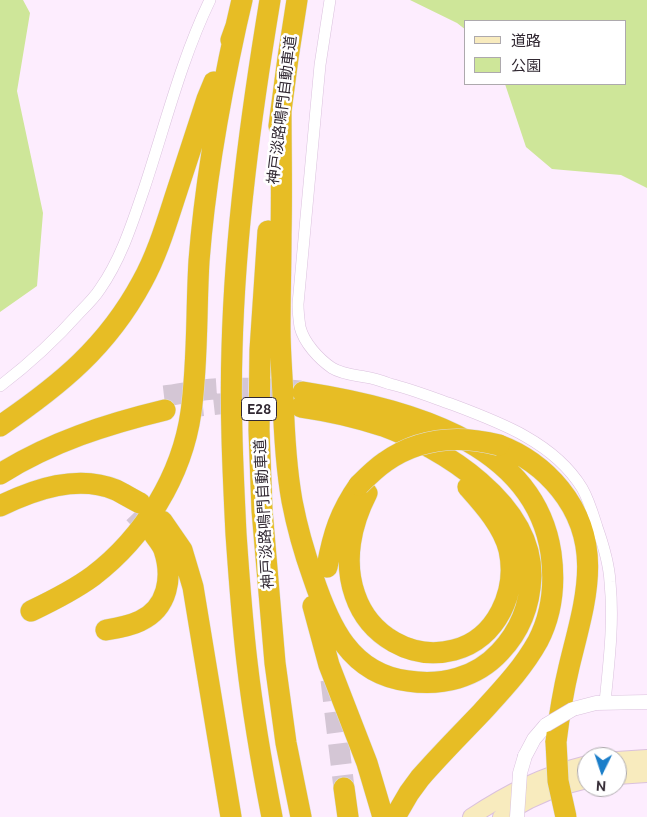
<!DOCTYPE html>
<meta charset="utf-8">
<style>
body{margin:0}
#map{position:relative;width:647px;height:817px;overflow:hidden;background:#fdedfe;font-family:Ubuntu,"Noto Sans JP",sans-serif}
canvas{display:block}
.legend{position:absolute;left:464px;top:20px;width:162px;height:65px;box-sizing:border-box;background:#fff;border:1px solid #ada9ad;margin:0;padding:6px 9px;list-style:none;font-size:15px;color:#312832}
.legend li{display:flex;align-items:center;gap:10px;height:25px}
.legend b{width:25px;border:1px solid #ada9ad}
.north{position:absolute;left:577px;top:747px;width:50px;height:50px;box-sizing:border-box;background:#fff;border:1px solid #ada9ad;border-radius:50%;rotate:184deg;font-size:14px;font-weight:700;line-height:20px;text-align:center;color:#312832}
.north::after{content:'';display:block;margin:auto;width:18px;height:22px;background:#1b7ec9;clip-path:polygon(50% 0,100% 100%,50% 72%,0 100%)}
</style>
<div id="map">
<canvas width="647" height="817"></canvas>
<ul class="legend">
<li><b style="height:6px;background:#f8ebbe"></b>道路</li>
<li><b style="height:14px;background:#cee699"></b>公園</li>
</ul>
<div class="north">N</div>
</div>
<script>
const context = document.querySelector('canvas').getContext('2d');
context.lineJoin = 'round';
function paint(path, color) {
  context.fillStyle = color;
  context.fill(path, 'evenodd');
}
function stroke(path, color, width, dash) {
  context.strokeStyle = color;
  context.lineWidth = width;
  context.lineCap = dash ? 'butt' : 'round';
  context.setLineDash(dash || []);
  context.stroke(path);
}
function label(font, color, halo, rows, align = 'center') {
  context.font = font + ' Ubuntu,"Noto Sans JP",sans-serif';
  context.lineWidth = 5;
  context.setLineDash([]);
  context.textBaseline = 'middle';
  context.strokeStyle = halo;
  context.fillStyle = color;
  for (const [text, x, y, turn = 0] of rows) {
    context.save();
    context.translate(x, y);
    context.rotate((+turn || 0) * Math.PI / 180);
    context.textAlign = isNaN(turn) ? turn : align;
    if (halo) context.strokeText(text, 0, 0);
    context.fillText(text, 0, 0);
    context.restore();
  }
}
paint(new Path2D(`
 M 0,0 L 23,0 L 30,13 L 17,91 L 43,213 L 37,286 L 0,312 Z
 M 410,0 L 647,0 L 647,188 L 621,175 L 552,169 L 526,147 L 505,84 L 626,84 L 626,21 L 466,21 L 466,30 L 457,23 Z`), '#cee699');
stroke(new Path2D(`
 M 164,396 C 181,394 198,390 214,389 C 243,387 272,389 301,391
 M 182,408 L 218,404 L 249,403
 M 134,513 L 154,534
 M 331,680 L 344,788`), '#d4c6d5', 21, [21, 11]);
const minor = new Path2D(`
 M 330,0 L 320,65 L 298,304 C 298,312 299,320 300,327 C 304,343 319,359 332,368 C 342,374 354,375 365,377 C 373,378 382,381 390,384 C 411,389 431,397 451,404 C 499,422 554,442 582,488 C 589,500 593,514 597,527 C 603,544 609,563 610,582 C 614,622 609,662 605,702
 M 0,386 C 29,364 56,339 80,312 C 87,305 95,297 100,289 C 121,259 132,224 144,189 C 165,126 181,60 210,0`);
const tertiary = new Path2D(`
 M 573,709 L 596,703 L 647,702
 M 525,756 L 534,739 L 546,725`);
const secondary = new Path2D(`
 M 617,760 L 647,758
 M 617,776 L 647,774
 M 471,817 C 509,792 543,775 587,764
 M 501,817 C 527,799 556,787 587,780`);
const motorway = new Path2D(`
 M 270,0 C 251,115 235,232 232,349 C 230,411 233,473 236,534 C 239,577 242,620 247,662 C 253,714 262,766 272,817
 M 231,40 L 236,26 L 242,0
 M 281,111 C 281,152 282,193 281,234 C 281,266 280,297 280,329 C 280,351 282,373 283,396 C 284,431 286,467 292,501 C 297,527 304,552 313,577 C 329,625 350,674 408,681 C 442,686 476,678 500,652 C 520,631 530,605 531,576 C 532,503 443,448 383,426 C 356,417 329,411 301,407
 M 279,126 L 288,58 L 297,0
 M 268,231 L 260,350 L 259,430 L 262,510 L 275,663 L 286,743 L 301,817
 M 303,392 C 399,407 534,439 551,553 C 555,582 552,614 538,641 C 523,668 503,689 482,712 C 461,734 440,755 420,778 L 409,793 L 395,817
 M 0,426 C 60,385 107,347 142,282 C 156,257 165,228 174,200 C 185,167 196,133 207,99 L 214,82
 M 499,445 C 523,454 543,468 560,489 C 606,546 584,604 569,667 C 563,692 559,717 556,742
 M 0,474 C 51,442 107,424 165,410
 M 367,493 C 351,524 343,561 355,595 C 369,636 412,661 454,650 C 497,639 518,591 509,550 C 503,526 484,505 468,487
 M 0,506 C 35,489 78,474 116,490 C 124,494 132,499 140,503
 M 162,521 L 182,550 L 193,587 L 231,817
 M 327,567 C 333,534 340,512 359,485
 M 313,606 L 329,665 L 367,763 L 383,817
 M 31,611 C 52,601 74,590 93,576 C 144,537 182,476 191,412 C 198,362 196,311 199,261 C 205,182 219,104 236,26
 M 106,630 C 118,628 130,626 140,621 C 168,608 173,577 164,550 C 162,544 157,539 154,534
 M 344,788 L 348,817`);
stroke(minor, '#dac1dd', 12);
stroke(tertiary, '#dac1dd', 15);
stroke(secondary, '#dac1dd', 18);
stroke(motorway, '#deddde', 22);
stroke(minor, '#fff', 11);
stroke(tertiary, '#fff', 14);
stroke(secondary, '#f8ebbe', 16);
stroke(motorway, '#e7bd25', 21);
const tertiaryBridge = new Path2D(`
 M 546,725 L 573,709
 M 517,817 L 520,773 L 525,756`);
const motorwayBridge = new Path2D(`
 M 359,485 C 367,477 376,468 385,462 C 419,438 459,435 499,445
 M 556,742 L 558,781 L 566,817`);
stroke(tertiaryBridge, '#dac1dd', 15, []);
stroke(motorwayBridge, '#deddde', 22, []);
stroke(tertiaryBridge, '#fff', 14);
stroke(motorwayBridge, '#e7bd25', 21);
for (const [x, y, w] of [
 [259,409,35]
]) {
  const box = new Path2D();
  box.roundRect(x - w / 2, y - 11.5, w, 23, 4);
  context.fillStyle = '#fff';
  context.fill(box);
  stroke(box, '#312832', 1);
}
label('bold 14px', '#312832', null, [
 ["E28",259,409]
]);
label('15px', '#312832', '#fff', [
 ["神戸淡路鳴門自動車道",282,110,-83],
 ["神戸淡路鳴門自動車道",264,514,-93]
]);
</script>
